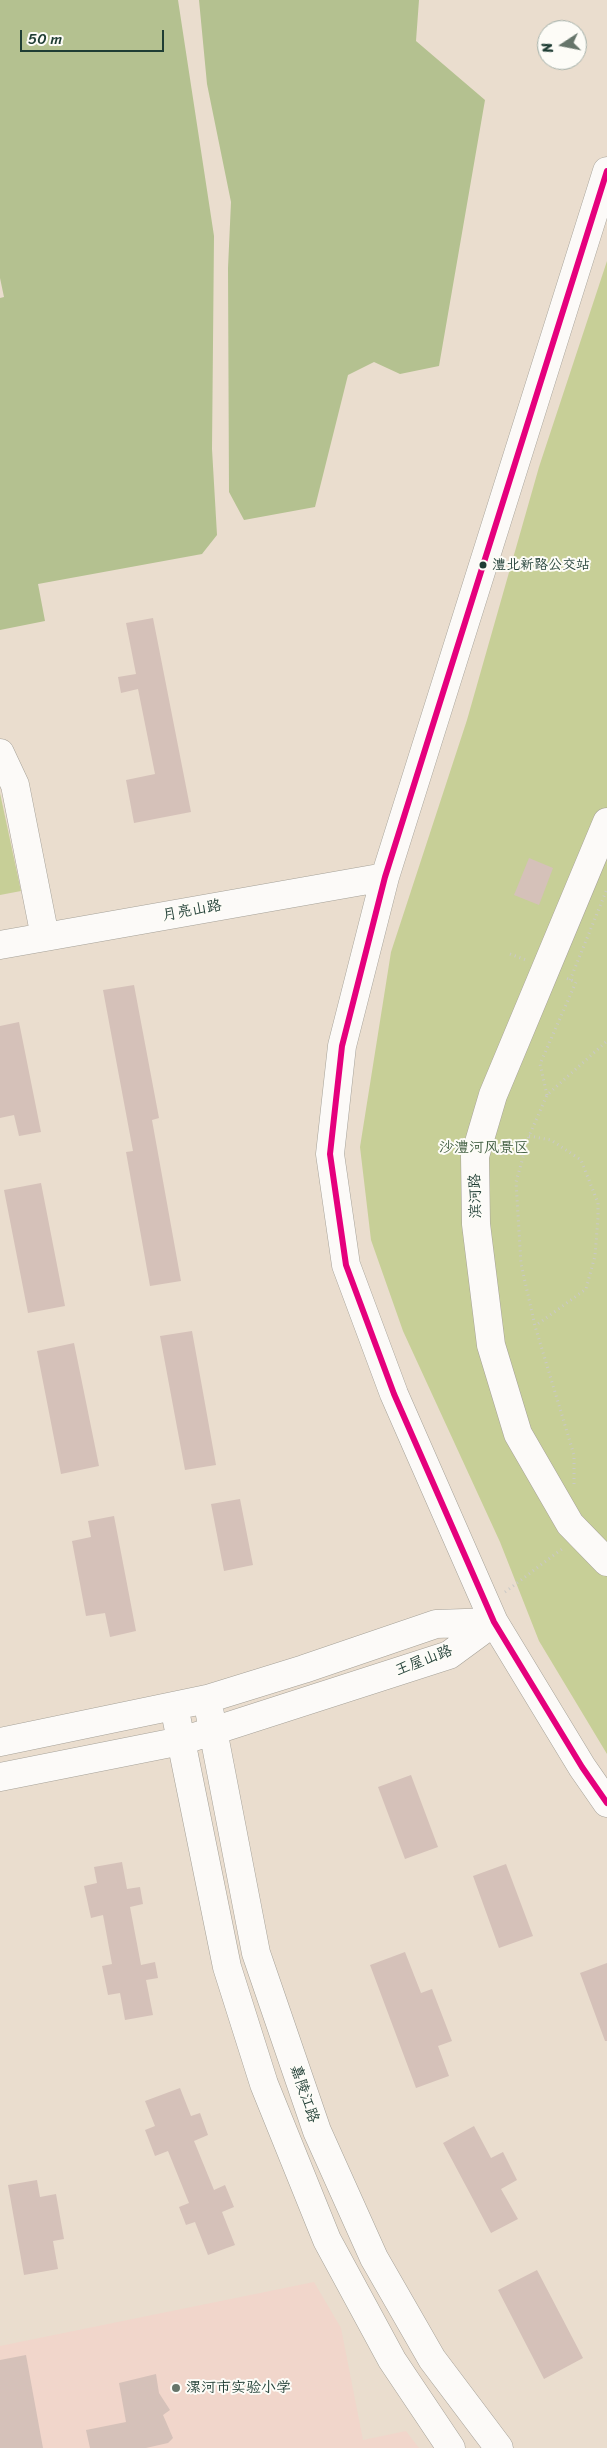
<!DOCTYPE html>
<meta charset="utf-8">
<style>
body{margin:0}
#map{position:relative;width:607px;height:2448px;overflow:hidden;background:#eaddce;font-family:Sriracha,sans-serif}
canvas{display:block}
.north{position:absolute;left:537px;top:20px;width:50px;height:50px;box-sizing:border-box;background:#fdfcf7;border:1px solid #a4b0a9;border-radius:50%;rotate:259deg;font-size:14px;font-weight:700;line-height:20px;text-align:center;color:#1f3d34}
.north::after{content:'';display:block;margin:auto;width:18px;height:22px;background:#66756a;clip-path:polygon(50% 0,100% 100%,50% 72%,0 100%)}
.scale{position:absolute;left:20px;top:30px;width:144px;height:22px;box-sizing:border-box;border:2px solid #1f3d34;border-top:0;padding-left:6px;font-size:15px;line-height:18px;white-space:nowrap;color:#1f3d34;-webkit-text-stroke:4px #fdfcf7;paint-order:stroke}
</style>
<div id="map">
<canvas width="607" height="2448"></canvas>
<div class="north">N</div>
<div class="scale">50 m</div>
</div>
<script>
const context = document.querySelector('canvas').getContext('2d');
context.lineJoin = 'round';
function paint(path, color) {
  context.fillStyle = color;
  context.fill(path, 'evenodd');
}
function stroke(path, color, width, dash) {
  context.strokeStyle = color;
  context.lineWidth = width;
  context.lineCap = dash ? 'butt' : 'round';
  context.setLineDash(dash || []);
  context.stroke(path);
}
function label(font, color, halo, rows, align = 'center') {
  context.font = font + ' Sriracha,"LXGW WenKai TC",sans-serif';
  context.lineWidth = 4;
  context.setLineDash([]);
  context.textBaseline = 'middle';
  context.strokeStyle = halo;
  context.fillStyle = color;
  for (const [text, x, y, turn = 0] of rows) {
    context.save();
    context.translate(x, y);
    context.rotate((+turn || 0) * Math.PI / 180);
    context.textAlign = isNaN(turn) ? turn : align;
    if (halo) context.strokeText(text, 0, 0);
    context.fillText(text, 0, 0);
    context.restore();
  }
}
paint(new Path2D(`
 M 314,2282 L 341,2328 L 363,2440 L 406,2431 L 419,2448 L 0,2448 L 0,2346 Z`), '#f1d6cb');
paint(new Path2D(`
 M 607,261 L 607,1754 L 539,1641 L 500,1542 L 403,1331 L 371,1240 L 360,1147 L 391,952 L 467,720 L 539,467 Z
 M 0,793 L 21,891 L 0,895 Z`), '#c7cf97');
paint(new Path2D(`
 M 0,0 L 178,0 L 214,236 L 212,449 L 217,535 L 202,554 L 38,584 L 45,621 L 0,630 L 0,298 L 4,297 L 0,278 Z
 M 199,0 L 419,0 L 416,41 L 485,100 L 439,366 L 400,374 L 374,362 L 348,375 L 315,507 L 244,520 L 229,492 L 228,268 L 231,202 L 207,84 Z`), '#b4c190');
paint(new Path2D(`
 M 153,618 L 191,812 L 134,823 L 126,780 L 155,774 L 138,689 L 121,693 L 118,677 L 136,674 L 126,623 Z
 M 529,858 L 553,868 L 539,905 L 514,895 Z
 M 134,985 L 159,1118 L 152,1120 L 181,1281 L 150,1286 L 126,1152 L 133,1151 L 103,990 Z
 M 19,1022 L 41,1132 L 19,1136 L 14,1115 L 0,1118 L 0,1026 Z
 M 41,1183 L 65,1306 L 28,1313 L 4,1190 Z
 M 192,1331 L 216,1465 L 185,1470 L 160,1336 Z
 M 74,1343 L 99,1466 L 61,1474 L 37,1351 Z
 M 240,1499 L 253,1565 L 224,1571 L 211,1504 Z
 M 114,1516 L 136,1631 L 110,1637 L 105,1613 L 86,1616 L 72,1541 L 91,1537 L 88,1521 Z
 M 411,1775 L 438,1847 L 405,1859 L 378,1787 Z
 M 122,1862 L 127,1889 L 140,1887 L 143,1904 L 130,1907 L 141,1965 L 155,1962 L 158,1978 L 146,1980 L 153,2015 L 125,2020 L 120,1993 L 108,1995 L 102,1966 L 112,1964 L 103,1915 L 91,1918 L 84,1886 L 97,1883 L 94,1867 Z
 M 506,1864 L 533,1936 L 499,1948 L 473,1876 Z
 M 405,1952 L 421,1993 L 432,1989 L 452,2041 L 438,2046 L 449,2076 L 416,2088 L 370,1965 Z
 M 607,1963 L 607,2041 L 605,2041 L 580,1973 Z
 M 180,2088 L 191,2116 L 200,2113 L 208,2135 L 194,2141 L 214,2190 L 225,2185 L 234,2207 L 222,2212 L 235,2245 L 208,2255 L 195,2222 L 186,2225 L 179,2207 L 189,2203 L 168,2151 L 155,2156 L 145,2130 L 155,2126 L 145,2101 Z
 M 474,2126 L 491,2158 L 503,2152 L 517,2180 L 501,2189 L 518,2219 L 491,2233 L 443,2143 Z
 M 37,2180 L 40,2197 L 56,2194 L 64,2239 L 53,2241 L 58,2269 L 24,2275 L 8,2185 Z
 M 537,2270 L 583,2358 L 544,2379 L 498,2290 Z
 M 26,2355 L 43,2448 L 0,2448 L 0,2360 Z
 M 156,2374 L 159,2393 L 170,2410 L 163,2415 L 173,2438 L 168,2443 L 146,2448 L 90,2448 L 86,2430 L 126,2422 L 119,2383 Z`), '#d5c1b9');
const minor = new Path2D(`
 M 607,171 L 385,877 L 342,1046 L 330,1154 L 346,1265 L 394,1394 L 494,1622 L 582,1767 L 607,1803
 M 0,753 L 15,785 L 45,937
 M 607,822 L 493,1095 L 475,1156 L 476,1224 L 491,1345 L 518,1434 L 570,1524 L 607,1562
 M 0,945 L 385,877
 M 207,1699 L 256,1953 L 317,2131 L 374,2258 L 432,2359 L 499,2448
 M 174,1706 L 227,1967 L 264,2084 L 327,2240 L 392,2360 L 451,2448
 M 0,1742 L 207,1699 L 304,1669 L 436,1624 L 494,1622
 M 0,1777 L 181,1741 L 213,1731 L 449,1655 L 494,1622`);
stroke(minor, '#a5a198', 29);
stroke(new Path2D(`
 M 510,954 L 526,960
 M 570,980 L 607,889
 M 547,1095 L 540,1064 L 576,982 L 566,978
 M 529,1136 L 551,1140 L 581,1160 L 598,1203 L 598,1218 L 595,1256 L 586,1289 L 535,1326
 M 574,1484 L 574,1455 L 535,1326 L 521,1264 L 516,1182 L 529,1136 L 547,1095 L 607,1041
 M 505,1592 L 562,1549`), '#cac9c6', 3, [1, 4]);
stroke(minor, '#fcfaf8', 28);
stroke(new Path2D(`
 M 607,171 L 385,877 L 342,1046 L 330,1154 L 346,1265 L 394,1394 L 494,1622 L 582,1767 L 607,1803`), '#e5007d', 6);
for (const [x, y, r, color] of [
 [483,565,4.5,"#1f3d34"],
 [176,2388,5,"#66756a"]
]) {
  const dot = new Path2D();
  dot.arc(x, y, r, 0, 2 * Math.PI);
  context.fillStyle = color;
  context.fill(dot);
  stroke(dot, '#fdfcf7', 2);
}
label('14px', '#1f3d34', '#fdfcf7', [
 ["澧北新路公交站",492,565]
], 'left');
label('15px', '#1f3d34', '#fdfcf7', [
 ["月亮山路",192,911,-10],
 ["滨河路",476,1196,-91],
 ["王屋山路",424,1661,-21],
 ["嘉陵江路",304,2094,71]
]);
label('15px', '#425f42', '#fdfcf7', [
 ["沙澧河风景区",484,1148]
]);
label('15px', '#1f3d34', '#fdfcf7', [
 ["漯河市实验小学",186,2388]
], 'left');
</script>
